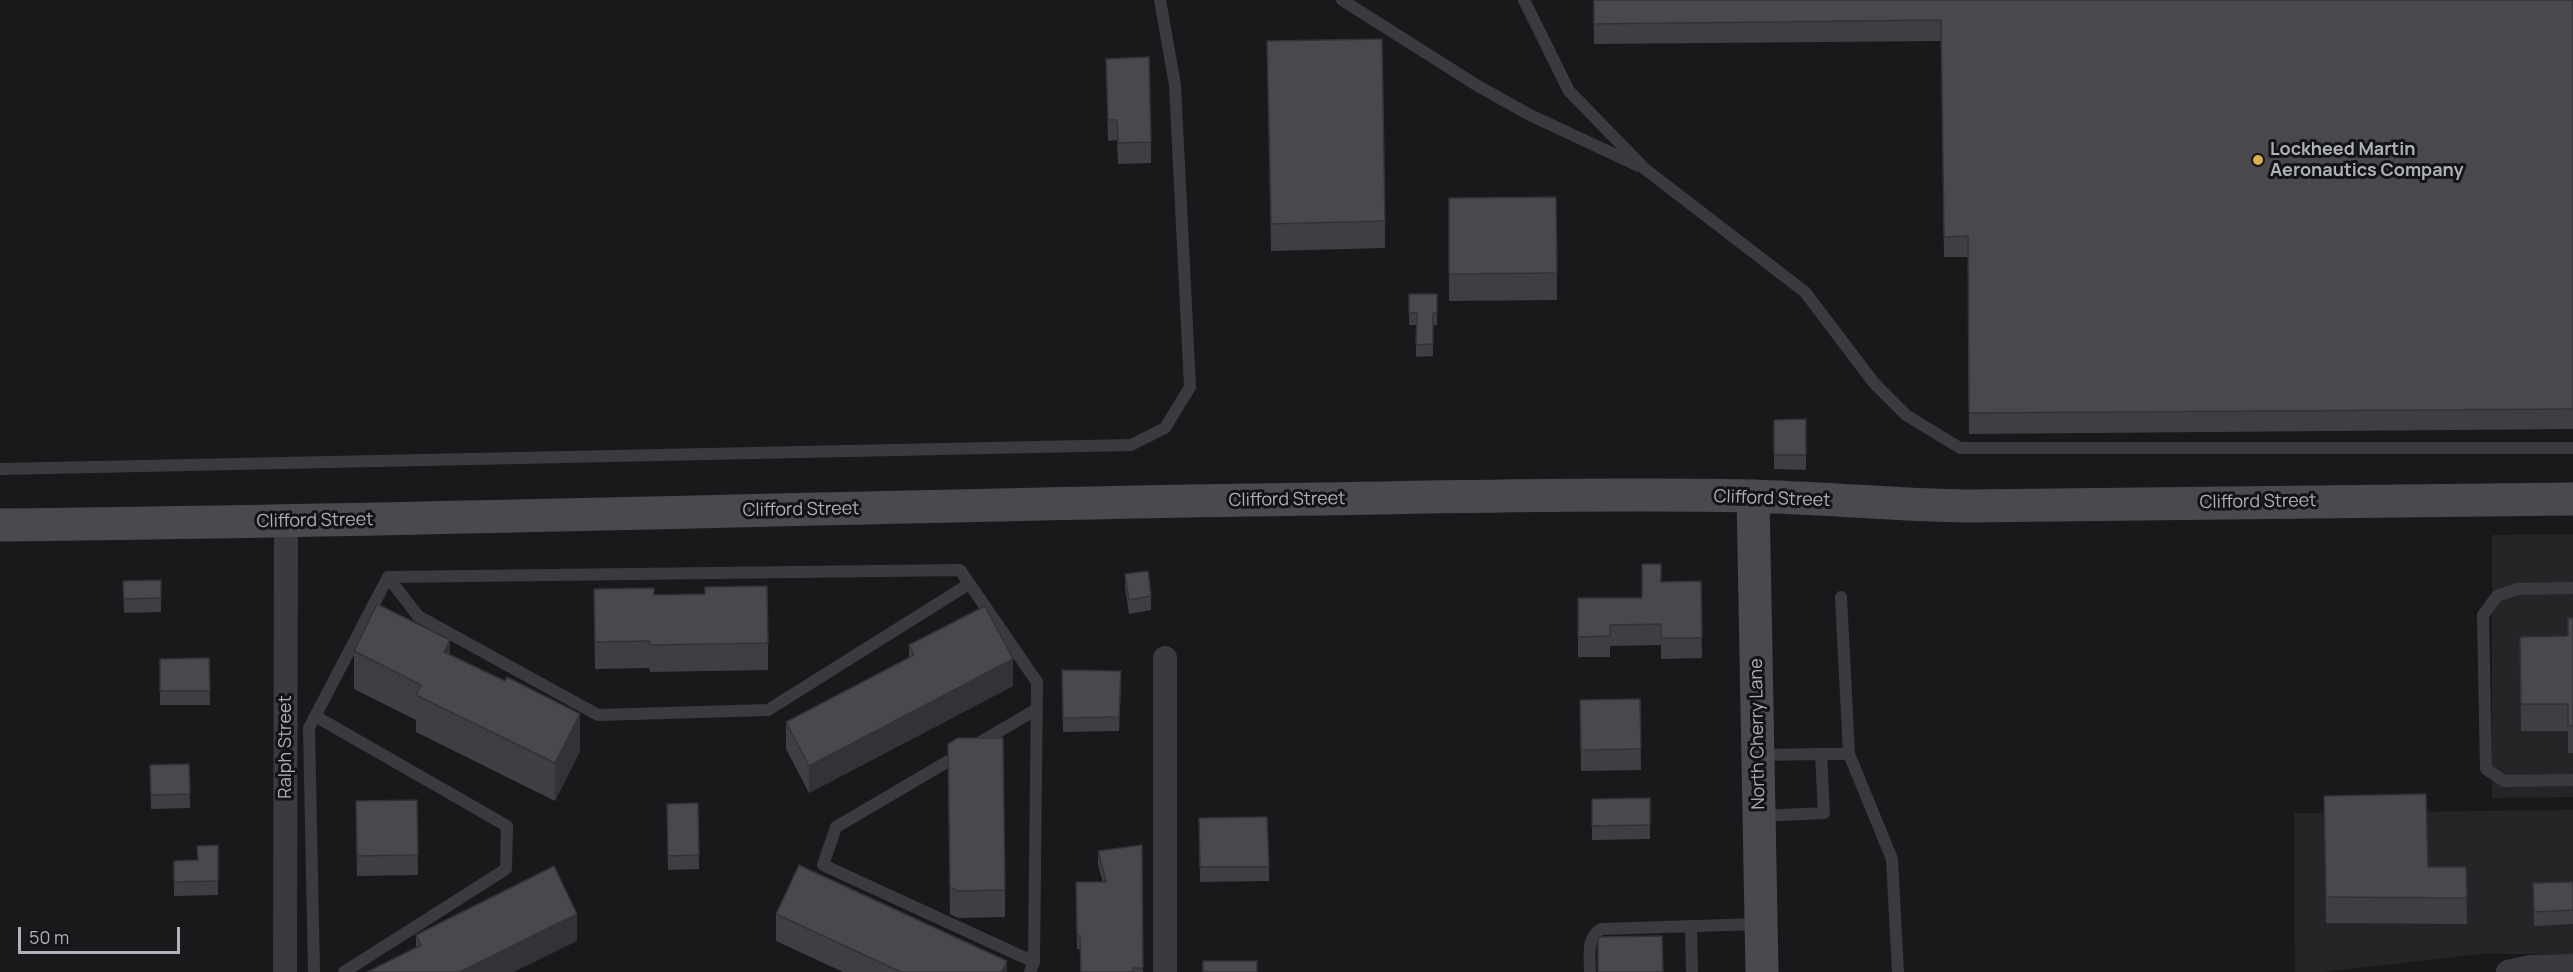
<!DOCTYPE html>
<style>
body{margin:0}
#map{position:relative;width:2573px;height:972px;overflow:hidden;background:#19191b;font-family:Manrope,sans-serif}
canvas{display:block}
.scale{position:absolute;left:18px;top:927px;width:162px;height:27px;box-sizing:border-box;border:3px solid #adb1b9;border-top:0;padding-left:8px;font-size:18px;line-height:21px;white-space:nowrap;color:#adb1b9;-webkit-text-stroke:4px #141416;paint-order:stroke}
</style>
<div id="map">
<canvas width="2573" height="972"></canvas>
<div class="scale">50 m</div>
</div>
<script>
const context = document.querySelector('canvas').getContext('2d');
context.lineJoin = 'round';
function paint(path, color) {
  context.fillStyle = color;
  context.fill(path, 'evenodd');
}
function stroke(path, color, width, dash) {
  context.strokeStyle = color;
  context.lineWidth = width;
  context.lineCap = dash ? 'butt' : 'round';
  context.setLineDash(dash || []);
  context.stroke(path);
}
function label(font, color, halo, rows, align = 'center') {
  context.font = font + ' Manrope,sans-serif';
  context.lineWidth = 6;
  context.setLineDash([]);
  context.textBaseline = 'middle';
  context.strokeStyle = halo;
  context.fillStyle = color;
  for (const [text, x, y, turn = 0] of rows) {
    context.save();
    context.translate(x, y);
    context.rotate((+turn || 0) * Math.PI / 180);
    context.textAlign = isNaN(turn) ? turn : align;
    if (halo) context.strokeText(text, 0, 0);
    context.fillText(text, 0, 0);
    context.restore();
  }
}
paint(new Path2D(`
 M 2573,534 L 2573,797 L 2492,798 L 2492,535 Z
 M 2573,810 L 2573,954 L 2481,954 L 2324,972 L 2295,972 L 2294,813 Z`), '#252528');
stroke(new Path2D(`
 M 1342,0 L 1478,86 L 1530,115 L 1639,166
 M 1524,0 L 1569,91 L 1645,169 L 1805,292 L 1874,383 L 1906,415 L 1960,448 L 2573,448
 M 0,469 L 1131,445 L 1165,428 L 1190,387 L 1175,85 L 1160,0
 M 388,577 L 418,616 L 598,715 L 768,710 L 969,584
 M 2573,588 L 2517,589 L 2497,596 L 2483,615 L 2486,769 L 2504,781 L 2573,780
 M 315,716 L 507,826 L 506,869 L 344,972
 M 1821,754 L 1849,754 L 1841,597
 M 1849,754 L 1892,859 L 1898,972
 M 1760,755 L 1821,754 L 1824,813 L 1761,816
 M 1691,926 L 1692,972
 M 1034,962 L 823,865 L 836,827 L 1037,709
 M 314,972 L 309,728 L 388,577 L 960,570 L 1037,682 L 1034,962 L 1030,972
 M 1590,972 C 1590,956 1586,938 1601,929 L 1759,924`), '#3b3b3f', 12);
stroke(new Path2D(`
 M 1165,658 L 1165,972
 M 285,972 L 286,522
 M 2508,972 L 2530,967 L 2573,966`), '#3b3b3f', 24);
stroke(new Path2D(`
 M 1753,496 L 1762,972
 M 0,525 C 416,521 831,507 1246,500 C 1414,498 1583,493 1751,496 C 1823,498 1895,505 1968,506 L 2573,499`), '#494a4f', 33);
paint(new Path2D(`
 M 1593,0 L 2573,0 L 2573,429 L 1969,434 L 1968,257 L 1944,257 L 1941,41 L 1594,44 Z
 M 1267,41 L 1385,221 L 1385,248 L 1271,251 Z
 M 1106,59 L 1151,142 L 1151,163 L 1118,164 L 1117,140 L 1108,141 Z
 M 1556,197 L 1557,300 L 1449,301 L 1449,198 Z
 M 1409,294 L 1437,294 L 1437,325 L 1433,325 L 1433,356 L 1416,357 L 1416,325 L 1409,325 Z
 M 1806,419 L 1806,470 L 1774,469 L 1774,420 Z
 M 1125,574 L 1151,596 L 1151,610 L 1129,614 L 1125,588 Z
 M 161,580 L 161,612 L 124,613 L 123,581 Z
 M 1701,581 L 1702,658 L 1661,659 L 1661,645 L 1610,646 L 1610,657 L 1578,657 L 1578,598 L 1642,598 L 1661,582 Z
 M 594,589 L 654,595 L 768,643 L 768,670 L 650,672 L 649,668 L 595,669 Z
 M 2573,618 L 2573,753 L 2568,753 L 2568,731 L 2521,731 L 2520,637 L 2568,636 Z
 M 909,645 L 1013,686 L 809,793 L 786,749 L 786,722 L 909,658 Z
 M 354,651 L 450,654 L 580,751 L 555,801 L 416,732 L 416,720 L 354,689 Z
 M 209,658 L 210,705 L 160,705 L 160,659 Z
 M 1062,670 L 1121,685 L 1119,731 L 1063,732 Z
 M 1640,699 L 1641,770 L 1581,771 L 1580,700 Z
 M 189,764 L 190,808 L 151,809 L 150,765 Z
 M 948,771 L 1005,890 L 1005,917 L 958,918 L 950,914 Z
 M 2324,796 L 2428,867 L 2466,867 L 2467,924 L 2326,923 Z
 M 1650,798 L 1650,839 L 1592,840 L 1592,799 Z
 M 417,800 L 418,875 L 357,876 L 356,801 Z
 M 698,803 L 699,869 L 668,870 L 667,804 Z
 M 1199,818 L 1269,867 L 1269,881 L 1200,882 Z
 M 218,845 L 218,895 L 174,896 L 174,861 L 197,860 Z
 M 1142,845 L 1143,972 L 1080,972 L 1080,949 L 1077,949 L 1076,882 L 1103,882 L 1098,865 L 1098,851 Z
 M 2573,882 L 2573,924 L 2534,926 L 2533,883 Z
 M 776,914 L 1007,972 L 843,972 L 776,941 Z
 M 416,935 L 577,941 L 416,948 Z`), '#3e3f42');
paint(new Path2D(`
 M 450,640 L 450,678 L 444,652 Z
 M 1013,659 L 1013,686 L 809,793 L 809,766 Z
 M 580,714 L 580,751 L 555,801 L 555,763 Z
 M 577,914 L 577,941 L 514,972 L 460,972 Z
 M 1007,961 L 1007,972 L 1002,972 Z`), '#323336');
const building = new Path2D(`
 M 1594,0 L 2573,0 L 2573,409 L 1969,413 L 1968,236 L 1944,237 L 1941,20 L 1594,24 Z
 M 1382,39 L 1385,221 L 1271,224 L 1267,41 Z
 M 1149,57 L 1151,142 L 1118,143 L 1117,120 L 1108,120 L 1106,59 Z
 M 1556,197 L 1557,273 L 1449,274 L 1449,198 Z
 M 1409,294 L 1437,294 L 1437,313 L 1433,313 L 1433,344 L 1416,345 L 1417,313 L 1409,313 Z
 M 1806,419 L 1806,455 L 1774,455 L 1774,420 Z
 M 1642,564 L 1661,564 L 1661,582 L 1701,581 L 1702,638 L 1661,638 L 1661,624 L 1610,625 L 1610,636 L 1578,637 L 1578,598 L 1642,598 Z
 M 1148,571 L 1151,596 L 1129,600 L 1125,574 Z
 M 161,580 L 161,598 L 124,599 L 123,581 Z
 M 767,586 L 768,643 L 650,645 L 649,641 L 595,642 L 594,589 L 654,588 L 654,595 L 705,594 L 705,587 Z
 M 377,604 L 450,640 L 444,652 L 505,681 L 507,677 L 580,714 L 555,763 L 416,695 L 421,685 L 354,651 Z
 M 985,606 L 1013,659 L 809,766 L 786,722 L 914,655 L 909,645 Z
 M 2568,618 L 2573,618 L 2573,726 L 2568,726 L 2568,704 L 2521,704 L 2520,637 L 2568,636 Z
 M 209,658 L 210,691 L 160,691 L 160,659 Z
 M 1062,670 L 1121,671 L 1119,717 L 1063,718 Z
 M 1640,699 L 1641,749 L 1581,750 L 1580,700 Z
 M 958,738 L 1003,738 L 1005,890 L 958,891 L 950,887 L 948,744 Z
 M 189,764 L 190,794 L 151,795 L 150,765 Z
 M 2426,794 L 2428,867 L 2466,867 L 2467,898 L 2326,897 L 2324,796 Z
 M 1650,798 L 1650,825 L 1592,826 L 1592,799 Z
 M 417,800 L 418,855 L 357,856 L 356,801 Z
 M 698,803 L 699,855 L 668,856 L 667,804 Z
 M 1267,817 L 1269,867 L 1200,867 L 1199,818 Z
 M 218,845 L 218,881 L 174,882 L 174,861 L 198,860 L 197,846 Z
 M 1142,845 L 1143,968 L 1133,968 L 1133,972 L 1081,972 L 1080,936 L 1077,936 L 1076,882 L 1106,882 L 1098,851 Z
 M 799,865 L 1007,961 L 1002,972 L 901,972 L 776,914 Z
 M 554,866 L 577,914 L 460,972 L 367,972 L 421,945 L 416,935 Z
 M 2573,882 L 2573,910 L 2534,912 L 2533,883 Z
 M 1662,936 L 1663,972 L 1598,972 L 1598,937 Z
 M 1203,961 L 1257,961 L 1257,972 L 1203,972 Z`);
paint(building, '#48494d');
stroke(building, '#323336', 1.5);
for (const [x, y, r, color] of [
 [2258,160,6,"#deae4e"]
]) {
  const dot = new Path2D();
  dot.arc(x, y, r, 0, 2 * Math.PI);
  context.fillStyle = color;
  context.fill(dot);
  stroke(dot, '#141416', 2);
}
label('bold 18px', '#adb1b9', '#141416', [
 ["Lockheed Martin",2270,150],
 ["Aeronautics Company",2270,171]
], 'left');
label('18px', '#adb1b9', '#141416', [
 ["Clifford Street",1772,499,2],
 ["Clifford Street",1287,500,-1],
 ["Clifford Street",2258,502,-1],
 ["Clifford Street",801,510,-1],
 ["Clifford Street",315,521,-1],
 ["North Cherry Lane",1758,734,-91],
 ["Ralph Street",286,747,-90]
]);
</script>
